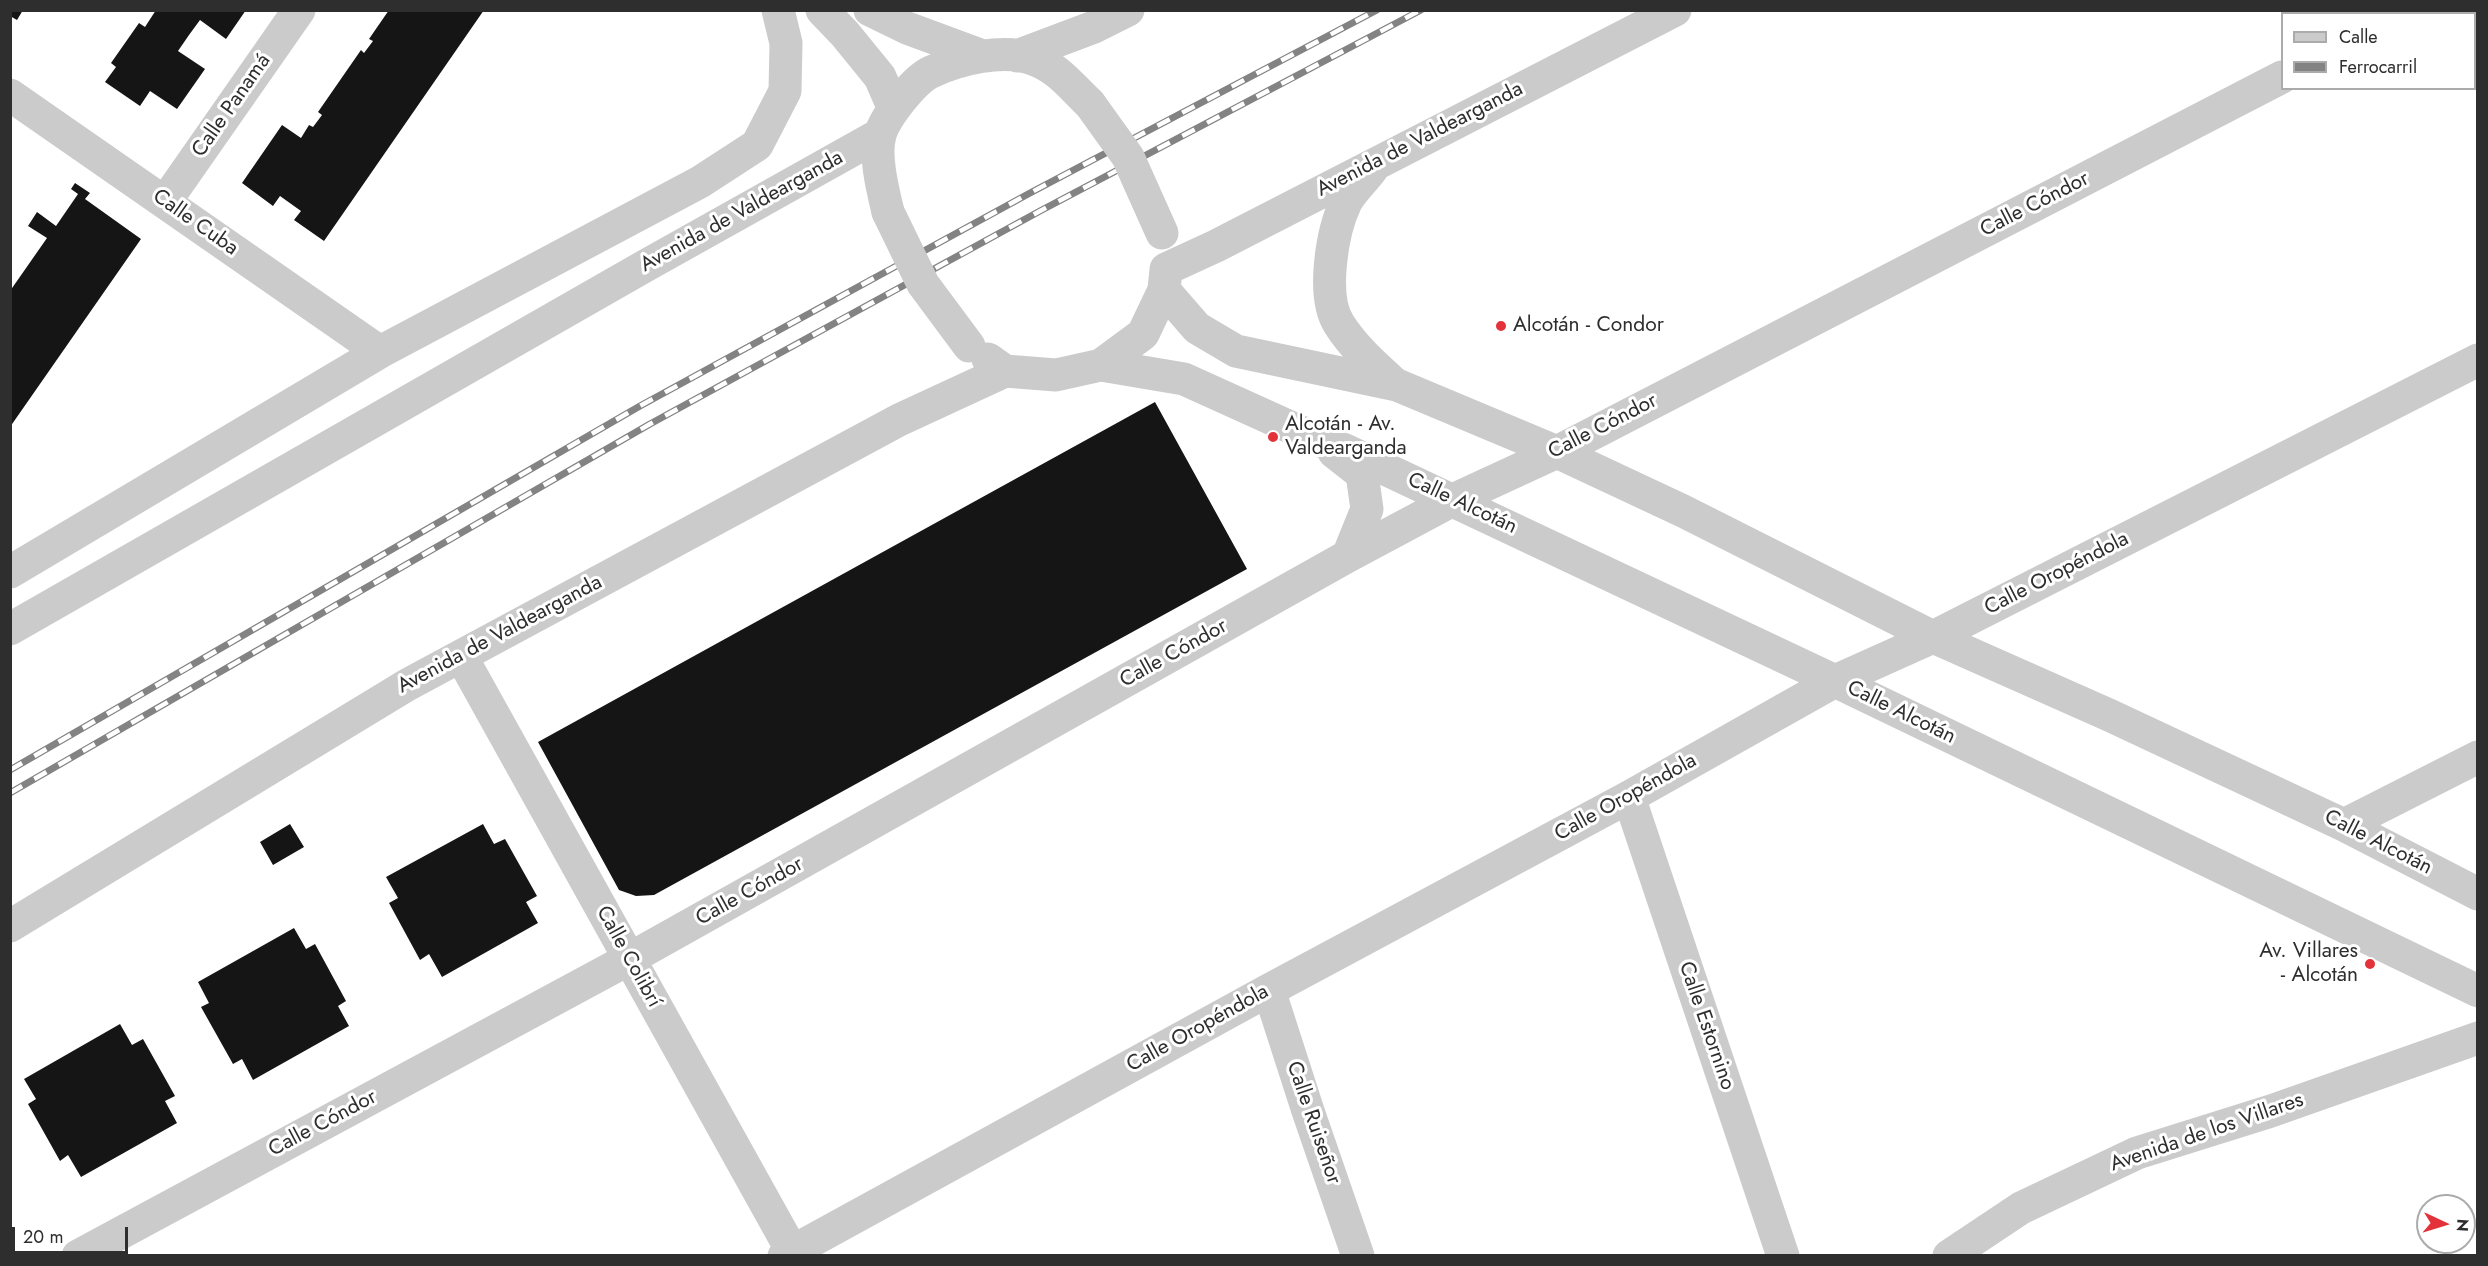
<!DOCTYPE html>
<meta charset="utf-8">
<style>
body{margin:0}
#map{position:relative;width:2488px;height:1266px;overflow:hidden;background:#fff;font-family:Jost,sans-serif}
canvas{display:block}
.frame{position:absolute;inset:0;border:12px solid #2e2e2e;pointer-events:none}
.legend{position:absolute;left:2281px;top:12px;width:195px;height:78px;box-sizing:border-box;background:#fff;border:2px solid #ababab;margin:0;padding:8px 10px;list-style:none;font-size:18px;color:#2e2e2e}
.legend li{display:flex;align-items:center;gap:12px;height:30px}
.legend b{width:30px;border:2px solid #ababab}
.north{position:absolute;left:2416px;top:1194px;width:60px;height:60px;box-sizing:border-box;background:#fff;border:2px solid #ababab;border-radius:50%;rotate:94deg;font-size:16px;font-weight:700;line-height:24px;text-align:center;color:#2e2e2e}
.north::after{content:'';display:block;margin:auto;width:21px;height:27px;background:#e33239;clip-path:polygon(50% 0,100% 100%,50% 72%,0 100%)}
.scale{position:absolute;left:12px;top:1227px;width:116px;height:27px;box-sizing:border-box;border:3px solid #2e2e2e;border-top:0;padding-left:8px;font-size:18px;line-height:21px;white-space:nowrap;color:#2e2e2e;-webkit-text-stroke:4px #fff;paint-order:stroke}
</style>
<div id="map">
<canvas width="2488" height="1266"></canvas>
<div class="frame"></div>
<ul class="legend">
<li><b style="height:8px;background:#cbcbcb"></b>Calle</li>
<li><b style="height:8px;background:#838383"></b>Ferrocarril</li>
</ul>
<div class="north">N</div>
<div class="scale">20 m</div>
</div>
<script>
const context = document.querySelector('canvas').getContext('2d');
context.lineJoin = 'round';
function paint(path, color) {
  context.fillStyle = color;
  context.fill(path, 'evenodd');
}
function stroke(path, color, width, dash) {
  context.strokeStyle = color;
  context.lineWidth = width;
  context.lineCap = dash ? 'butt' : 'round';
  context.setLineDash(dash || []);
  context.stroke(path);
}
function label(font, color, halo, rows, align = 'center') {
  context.font = font + ' Jost,sans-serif';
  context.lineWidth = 6;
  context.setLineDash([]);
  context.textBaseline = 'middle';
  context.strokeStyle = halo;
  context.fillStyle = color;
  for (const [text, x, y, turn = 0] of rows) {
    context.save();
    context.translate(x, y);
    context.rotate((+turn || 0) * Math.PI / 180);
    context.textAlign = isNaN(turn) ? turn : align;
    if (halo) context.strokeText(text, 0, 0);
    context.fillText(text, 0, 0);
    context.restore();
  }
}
paint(new Path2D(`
 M 10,10 L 23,10 L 17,20 L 10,16 Z
 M 156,10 L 246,10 L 226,39 L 200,20 L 189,35 L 178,51 L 205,69 L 177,109 L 150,91 L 140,106 L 105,82 L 116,67 L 111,63 L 139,23 L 145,27 Z
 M 389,10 L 484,10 L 324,241 L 294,220 L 301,211 L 280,196 L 273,206 L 242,183 L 282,125 L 301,138 L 309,125 L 313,127 L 322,115 L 318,112 L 361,50 L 364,53 L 373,41 L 369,39 Z
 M 75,183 L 90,193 L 85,199 L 141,239 L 10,427 L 10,291 L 47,238 L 28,226 L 37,212 L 56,226 L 78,194 L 71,189 Z
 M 1155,402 L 1247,569 L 654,895 L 636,896 L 619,890 L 538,742 Z
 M 290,824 L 304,847 L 273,865 L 260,842 Z
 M 483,824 L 494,844 L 505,839 L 537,896 L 526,902 L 538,923 L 442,977 L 429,954 L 420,960 L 389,903 L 398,898 L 386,877 Z
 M 294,928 L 306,949 L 315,944 L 346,1001 L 338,1006 L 349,1026 L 253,1080 L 242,1059 L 233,1064 L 201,1007 L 209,1003 L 198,982 Z
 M 120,1024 L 132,1045 L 143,1039 L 175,1096 L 165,1101 L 177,1123 L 81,1177 L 68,1155 L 60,1161 L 28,1104 L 36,1099 L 24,1079 Z`), '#151515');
stroke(new Path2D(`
 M 822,10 L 845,34 L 880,77 L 893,107
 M 870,10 L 907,28 L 980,55
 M 2406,14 L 2412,10
 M 1017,56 L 1094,27 L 1128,10
 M 10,95 L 380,352
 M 1372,169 C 1364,180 1352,191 1346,202 C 1332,231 1321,296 1339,324 C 1354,348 1376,367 1396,385
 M 165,202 L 299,10
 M 888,212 C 883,191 874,156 880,135 C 885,117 914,80 931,72 C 959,59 1003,48 1033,59 C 1057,67 1072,87 1090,104
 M 1166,269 L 1216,246 L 1675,10
 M 1164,290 L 1197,328 L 1236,351 L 1397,385 L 1557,452 L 1683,511 L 1933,637 L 2109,715 L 2344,825 L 2478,894
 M 988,359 L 1005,371 L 1056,375 L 1101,365 L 1143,334 L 1164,290 L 1166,270
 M 1101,365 L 1184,379 L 1321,441 L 1345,450 L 1835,681 L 2478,991
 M 1334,452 L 1362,474 L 1367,509 L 1348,556
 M 10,572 L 380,352 L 700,182 L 757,145 L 785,91 L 786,43 L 778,10
 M 10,629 L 645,266 L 879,135
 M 461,656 L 792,1251 L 796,1256
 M 1629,797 L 1783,1256
 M 2344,825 L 2478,757
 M 10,926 L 407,685 L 899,420 L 1005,371
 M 1269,990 L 1308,1111 L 1358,1256
 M 78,1256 L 629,959 L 1348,556 L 1453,500 L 1557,452 L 2282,77
 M 784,1256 L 1269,990 L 1629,797 L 1835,681 L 1933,637 L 2478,360
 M 1949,1256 L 2021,1208 L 2137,1153 L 2271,1111 L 2478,1038`), '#cbcbcb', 33);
const rail = new Path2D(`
 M 10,770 L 640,406 L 1030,193 L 1377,10
 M 10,793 L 650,424 L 1040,211 L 1421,10`);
stroke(rail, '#838383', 7);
stroke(rail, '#fff', 4.5, [14]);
stroke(new Path2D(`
 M 1090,104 L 1128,157 L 1162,233
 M 888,212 L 923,284 L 969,346`), '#cbcbcb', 33);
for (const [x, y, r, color] of [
 [1501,326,6,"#e33239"],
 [1273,437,6,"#e33239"],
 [2370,964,6,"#e33239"]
]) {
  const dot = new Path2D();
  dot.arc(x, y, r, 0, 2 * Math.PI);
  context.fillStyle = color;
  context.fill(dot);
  stroke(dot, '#fff', 2);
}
label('21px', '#2e2e2e', '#fff', [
 ["Calle Panamá",232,106,-55],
 ["Avenida de Valdearganda",1420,140,-27],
 ["Calle Cóndor",2035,205,-27],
 ["Avenida de Valdearganda",742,212,-29],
 ["Calle Cuba",195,223,35],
 ["Calle Cóndor",1603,427,-27],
 ["Calle Alcotán",1462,504,25],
 ["Calle Oropéndola",2057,574,-27],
 ["Avenida de Valdearganda",500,635,-28],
 ["Calle Cóndor",1174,654,-29],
 ["Calle Alcotán",1901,713,26],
 ["Calle Oropéndola",1626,798,-29],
 ["Calle Alcotán",2378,843,27],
 ["Calle Cóndor",750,892,-29],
 ["Calle Colibrí",628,957,61],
 ["Calle Estornino",1706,1026,71],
 ["Calle Oropéndola",1198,1029,-29],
 ["Calle Ruiseñor",1313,1123,71],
 ["Calle Cóndor",323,1124,-28],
 ["Avenida de los Villares",2207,1133,-19]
]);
label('21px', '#2e2e2e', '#fff', [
 ["Alcotán - Condor",1513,326],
 ["Alcotán - Av.",1285,425],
 ["Valdearganda",1285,449],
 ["Av. Villares",2358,952,"right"],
 ["- Alcotán",2358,976,"right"]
], 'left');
</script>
